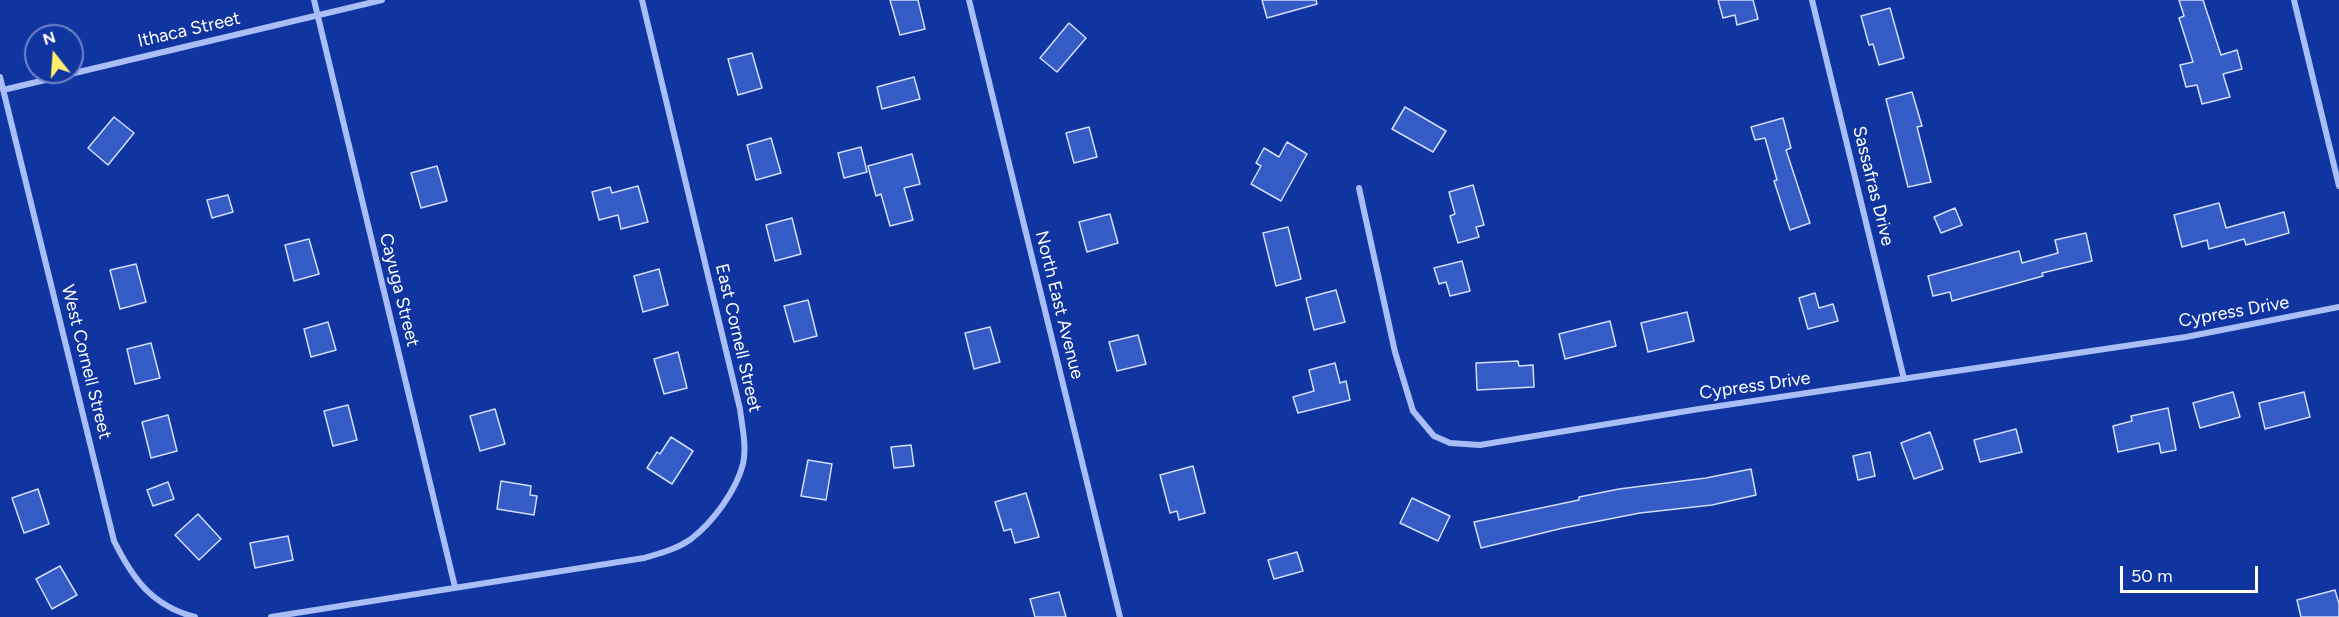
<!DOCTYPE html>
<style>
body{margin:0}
#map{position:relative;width:2339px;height:617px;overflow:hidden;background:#1035a1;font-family:Figtree,sans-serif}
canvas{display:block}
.north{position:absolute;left:24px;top:24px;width:60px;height:60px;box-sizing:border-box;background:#1035a1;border:2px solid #7086c7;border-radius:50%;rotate:343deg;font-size:16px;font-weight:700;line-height:24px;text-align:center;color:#fff}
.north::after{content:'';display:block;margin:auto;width:21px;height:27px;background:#ffef6d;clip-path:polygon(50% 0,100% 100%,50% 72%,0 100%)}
.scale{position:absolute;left:2120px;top:566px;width:138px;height:27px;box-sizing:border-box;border:3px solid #fff;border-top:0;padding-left:8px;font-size:18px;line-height:21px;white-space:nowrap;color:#fff;-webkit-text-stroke:4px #1035a1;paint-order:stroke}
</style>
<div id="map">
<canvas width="2339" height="617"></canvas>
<div class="north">N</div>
<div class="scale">50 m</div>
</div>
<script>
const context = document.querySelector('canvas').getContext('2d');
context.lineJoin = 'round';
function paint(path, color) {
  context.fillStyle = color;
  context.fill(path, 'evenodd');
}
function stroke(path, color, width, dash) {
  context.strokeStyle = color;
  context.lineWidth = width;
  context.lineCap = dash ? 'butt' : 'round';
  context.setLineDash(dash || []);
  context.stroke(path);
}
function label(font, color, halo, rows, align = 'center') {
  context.font = font + ' Figtree,sans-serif';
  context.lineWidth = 5;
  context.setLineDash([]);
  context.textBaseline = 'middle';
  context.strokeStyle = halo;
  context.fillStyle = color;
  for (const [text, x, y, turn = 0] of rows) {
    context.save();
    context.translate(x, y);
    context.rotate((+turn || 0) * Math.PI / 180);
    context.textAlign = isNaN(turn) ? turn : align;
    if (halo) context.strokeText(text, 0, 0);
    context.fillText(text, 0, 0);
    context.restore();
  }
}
const building = new Path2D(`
 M 890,0 L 918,0 L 925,29 L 900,35 Z
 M 1262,0 L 1316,0 L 1317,4 L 1267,18 Z
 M 1718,0 L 1753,0 L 1758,19 L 1737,25 L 1735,15 L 1723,18 Z
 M 2179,0 L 2203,0 L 2221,55 L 2237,50 L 2242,69 L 2223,74 L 2230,97 L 2202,104 L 2197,85 L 2186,87 L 2180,65 L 2193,62 L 2179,18 L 2184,16 Z
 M 1890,8 L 1904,58 L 1879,65 L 1873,44 L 1869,45 L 1861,16 Z
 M 1069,23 L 1086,38 L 1057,72 L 1040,58 Z
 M 752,53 L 762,88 L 738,95 L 728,59 Z
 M 914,77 L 920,99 L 882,109 L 877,87 Z
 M 1912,92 L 1922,126 L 1917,127 L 1931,182 L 1908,187 L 1886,99 Z
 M 1405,107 L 1446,131 L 1433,152 L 1392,129 Z
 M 114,117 L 134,133 L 108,165 L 88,148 Z
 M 1783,118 L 1791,148 L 1786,150 L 1810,223 L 1790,230 L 1774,181 L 1777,180 L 1765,138 L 1755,140 L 1751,127 Z
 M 1089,127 L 1097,157 L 1074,163 L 1066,133 Z
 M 771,138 L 781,173 L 756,180 L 747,145 Z
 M 1287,142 L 1307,154 L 1281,201 L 1251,184 L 1261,166 L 1256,163 L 1264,148 L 1279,157 Z
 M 861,147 L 867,172 L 844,178 L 838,153 Z
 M 912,154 L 920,184 L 904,188 L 913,220 L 890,226 L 881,194 L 876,196 L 868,166 Z
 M 437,166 L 447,201 L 421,208 L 411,173 Z
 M 1473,185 L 1484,225 L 1476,227 L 1479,237 L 1458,243 L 1450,216 L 1455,214 L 1449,192 Z
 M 638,186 L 648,222 L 621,229 L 618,215 L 599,220 L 592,192 L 610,187 L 612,193 Z
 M 228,195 L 233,212 L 212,218 L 207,200 Z
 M 2219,203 L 2226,228 L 2284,212 L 2289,233 L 2246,245 L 2244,239 L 2209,249 L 2207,240 L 2182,247 L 2174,215 Z
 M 1955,208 L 1962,225 L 1941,233 L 1934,217 Z
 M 1110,214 L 1118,243 L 1087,252 L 1079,222 Z
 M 792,218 L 801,254 L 775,261 L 766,225 Z
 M 1288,227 L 1301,279 L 1276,286 L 1263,233 Z
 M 2086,233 L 2092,261 L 2042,273 L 2043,276 L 1952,301 L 1950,292 L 1933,296 L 1928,276 L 2019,251 L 2022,263 L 2058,253 L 2055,240 Z
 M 309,239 L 319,274 L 294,281 L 285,245 Z
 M 1462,261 L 1470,291 L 1450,296 L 1446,282 L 1439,284 L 1434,268 Z
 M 136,264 L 146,302 L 120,309 L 110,270 Z
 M 659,269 L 668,305 L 643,312 L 634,276 Z
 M 1336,290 L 1345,322 L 1314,330 L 1306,298 Z
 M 1815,293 L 1819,308 L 1833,304 L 1838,321 L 1808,329 L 1799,298 Z
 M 808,300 L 817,336 L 794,342 L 784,306 Z
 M 1687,312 L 1694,341 L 1648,352 L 1641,323 Z
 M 1610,321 L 1616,346 L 1565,359 L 1559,334 Z
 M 328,322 L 336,350 L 311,357 L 304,329 Z
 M 990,327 L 1000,362 L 974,369 L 965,333 Z
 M 1138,335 L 1146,364 L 1117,371 L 1109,342 Z
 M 151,343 L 160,378 L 135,384 L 127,349 Z
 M 678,352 L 687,388 L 664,394 L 654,359 Z
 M 1518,361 L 1519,366 L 1533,365 L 1534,387 L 1477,390 L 1476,363 Z
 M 1335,363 L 1340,383 L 1346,381 L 1350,400 L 1298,413 L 1293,397 L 1314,391 L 1309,370 Z
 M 2233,392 L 2240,417 L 2200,428 L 2193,403 Z
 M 2304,392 L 2310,417 L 2265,429 L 2259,403 Z
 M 348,405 L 357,440 L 333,446 L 324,411 Z
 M 2168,408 L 2176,450 L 2161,453 L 2159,443 L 2118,452 L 2113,426 L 2132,421 L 2131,416 Z
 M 495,409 L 505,444 L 480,451 L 470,416 Z
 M 168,415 L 177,451 L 151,458 L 142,422 Z
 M 2016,429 L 2022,452 L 1980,462 L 1974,440 Z
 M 1930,432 L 1943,469 L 1914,479 L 1901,443 Z
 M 671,437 L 693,451 L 672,484 L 647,468 L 657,452 L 660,454 Z
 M 911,445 L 914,466 L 894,468 L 891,447 Z
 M 1870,452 L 1875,476 L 1858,480 L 1853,456 Z
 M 808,460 L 832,464 L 826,500 L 801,496 Z
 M 1193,466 L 1205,513 L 1179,520 L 1177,511 L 1170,513 L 1160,475 Z
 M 1751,469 L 1756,495 L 1712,505 L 1640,513 L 1563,528 L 1481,548 L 1474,522 L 1579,500 L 1579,497 L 1619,489 L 1706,478 Z
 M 501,481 L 531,486 L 530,495 L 537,496 L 534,515 L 497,509 Z
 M 168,482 L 174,499 L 153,506 L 147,490 Z
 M 38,489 L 49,524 L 24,533 L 12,498 Z
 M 1026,493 L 1039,537 L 1015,543 L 1011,529 L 1004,531 L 995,502 Z
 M 1412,498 L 1450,516 L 1438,541 L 1400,523 Z
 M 198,514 L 221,539 L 199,560 L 175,535 Z
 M 288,536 L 293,560 L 255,568 L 250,543 Z
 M 1297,552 L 1303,571 L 1274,579 L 1268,560 Z
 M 60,566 L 77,595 L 52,609 L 36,579 Z
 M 2335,590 L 2339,604 L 2339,617 L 2301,617 L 2297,600 Z
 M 1059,592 L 1066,617 L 1035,617 L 1030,599 Z`);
paint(building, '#345bc6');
stroke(building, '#d2defe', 1.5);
stroke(new Path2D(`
 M 314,0 L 455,587
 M 969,0 L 1120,617
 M 1812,0 L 1904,379
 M 2294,0 L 2339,186
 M 0,77 L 114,541 C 133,579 152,606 195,617
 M 3,90 L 382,0
 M 1359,188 L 1395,352 L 1413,411 L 1434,436 L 1450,443 L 1480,445 L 1699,409 L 2186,337 L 2339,307
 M 271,617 L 644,558 C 661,553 677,549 691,539 C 713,522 736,491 743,464 C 747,447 742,426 740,409 L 642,0`), '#a9bdf6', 6);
label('18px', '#fff', '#1035a1', [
 ["Ithaca Street",189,30,-13],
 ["Sassafras Drive",1873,186,76],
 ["Cayuga Street",399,290,76],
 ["North East Avenue",1059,305,76],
 ["Cypress Drive",2234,312,-10],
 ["East Cornell Street",738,338,77],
 ["West Cornell Street",86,362,76],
 ["Cypress Drive",1755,386,-8]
]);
</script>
